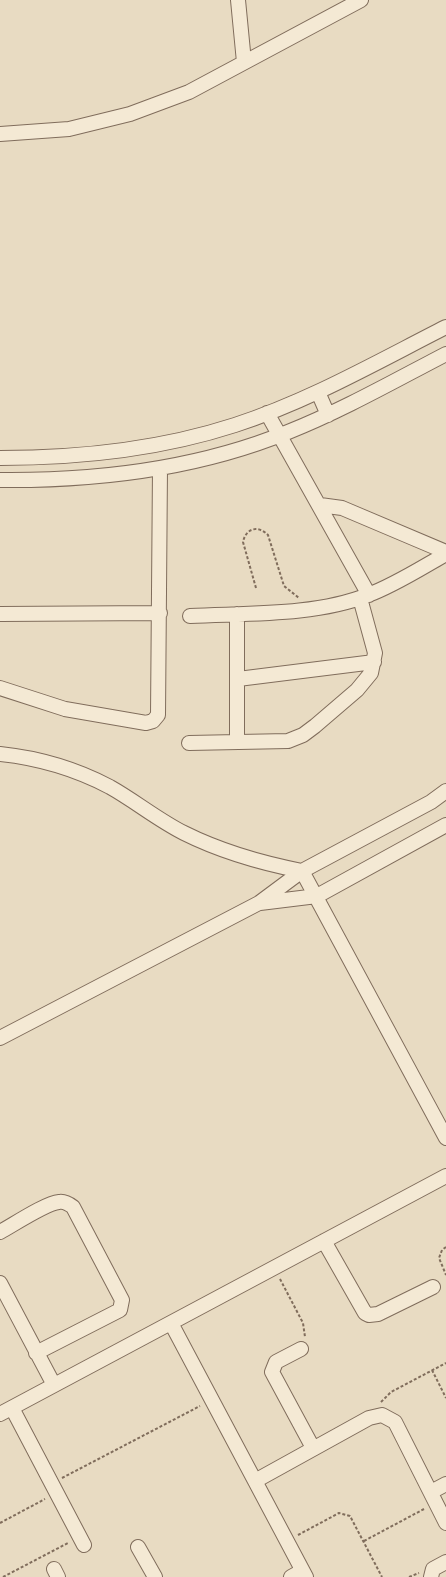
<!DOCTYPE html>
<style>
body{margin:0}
canvas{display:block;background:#e8dbc2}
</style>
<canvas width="446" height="1577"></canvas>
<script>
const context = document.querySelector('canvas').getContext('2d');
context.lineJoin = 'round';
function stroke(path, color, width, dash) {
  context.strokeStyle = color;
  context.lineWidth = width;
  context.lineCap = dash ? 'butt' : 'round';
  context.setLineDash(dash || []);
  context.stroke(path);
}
const minor = new Path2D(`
 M 238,0 L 244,62
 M 0,134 L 69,129 L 130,114 L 189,92 L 361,0
 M 318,392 L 328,415
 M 267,413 L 369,595
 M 0,458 C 80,458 158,450 235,425 C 309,401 377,362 446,327
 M 0,480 C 98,481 197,469 288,432 C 343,410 394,381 446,354
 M 320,505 L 342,508 L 446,552
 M 0,614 L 160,613
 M 237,614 L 237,742
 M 190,616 C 247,613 315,616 368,595 C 395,585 421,568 446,554
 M 238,679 L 374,662
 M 0,688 L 65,709 L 146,723 L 153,721 L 158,715 L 160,468
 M 189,743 L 288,741 L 303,735 L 315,726 L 357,690 L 371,673 L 375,653 L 360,598
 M 0,754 C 38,758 76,769 110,787 C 135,801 158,820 184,833 C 222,852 261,863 302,871 L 446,1138
 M 260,903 L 317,896 L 446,825
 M 0,1038 L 259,903 L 302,871 L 431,802 L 446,791
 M 0,1232 C 13,1225 46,1203 59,1202 C 64,1201 69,1204 73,1207 L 122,1300 L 120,1310 L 36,1353
 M 324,1241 L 365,1313 L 369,1315 L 378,1314 L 433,1287
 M 0,1283 L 54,1385
 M 171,1323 L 306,1577
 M 301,1349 L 276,1362 L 272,1372 L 313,1448
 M 12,1408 L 84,1545
 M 0,1414 L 446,1176
 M 255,1481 L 369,1418 L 382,1415 L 395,1422 L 446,1523
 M 431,1492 L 446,1484
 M 138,1547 L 155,1577
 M 54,1569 L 58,1577
 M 291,1577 L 302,1571
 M 431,1577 L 433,1569 L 446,1562`);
stroke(minor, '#806d5c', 16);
stroke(new Path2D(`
 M 256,588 L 243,542 C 246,528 258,525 268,535 L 284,586 L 299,598
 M 446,1247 L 442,1250 L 439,1258 L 446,1275
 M 280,1279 L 303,1323 L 305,1337
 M 432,1370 L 446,1398
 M 381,1402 L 391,1392 L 446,1363
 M 62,1478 L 200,1406
 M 0,1523 L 45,1499
 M 298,1535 L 339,1513 L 350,1516 L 382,1577
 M 364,1541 L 424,1509
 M 3,1577 L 68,1543
 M 409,1577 L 419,1573`), '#806d5c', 2, [3, 2]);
stroke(minor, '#f4e9d4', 14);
</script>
